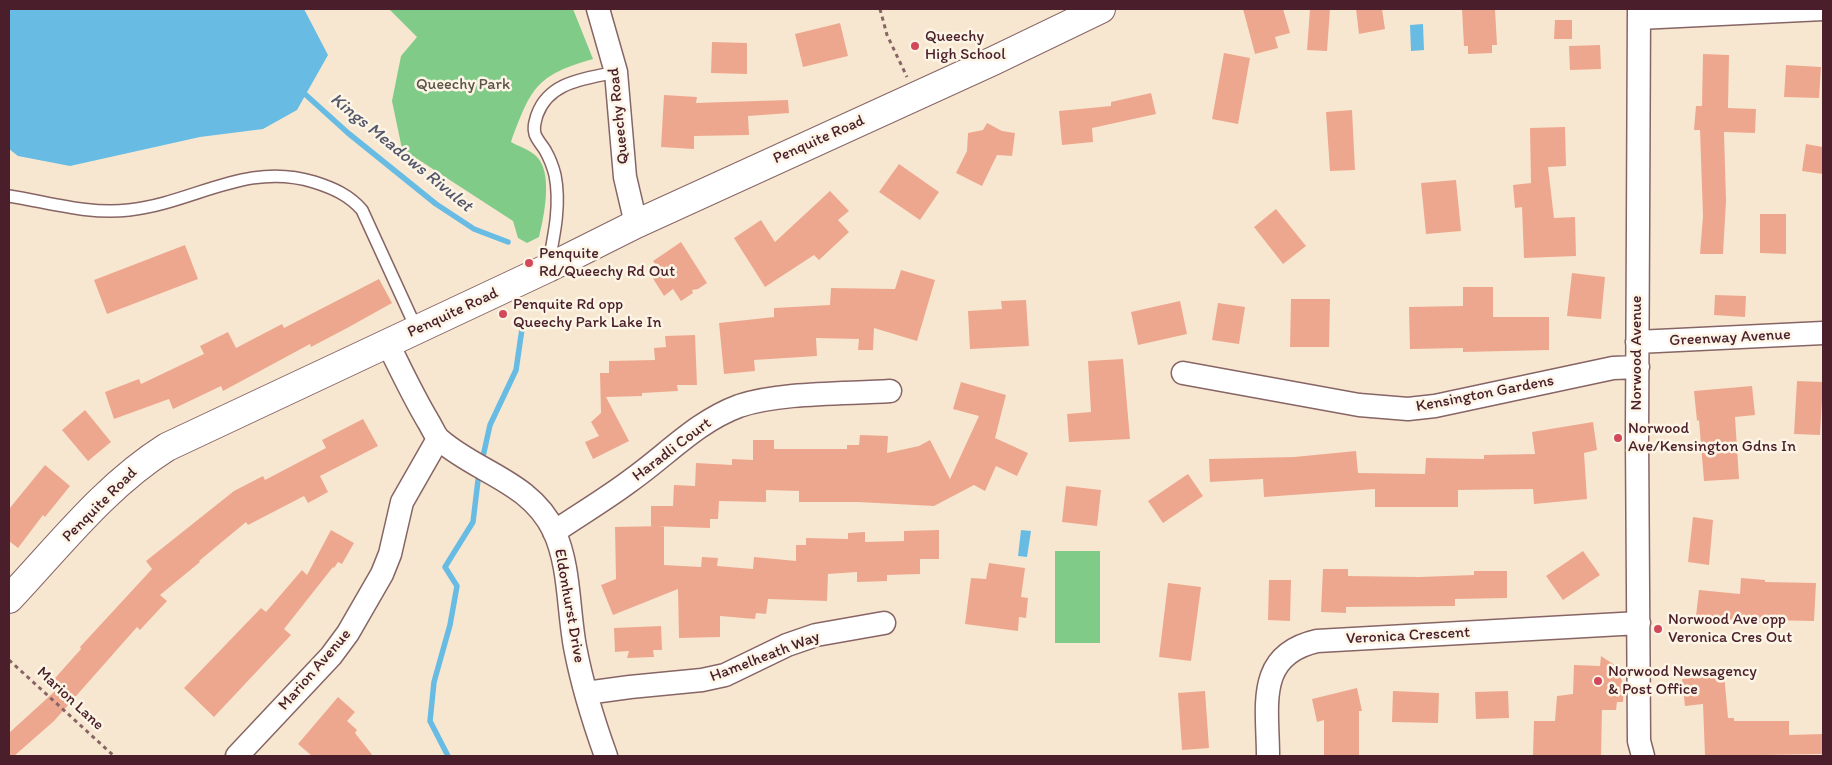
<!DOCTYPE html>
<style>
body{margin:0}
#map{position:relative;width:1832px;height:765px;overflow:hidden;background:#f8e7d0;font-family:Itim,sans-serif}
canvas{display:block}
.frame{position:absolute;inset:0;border:10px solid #4a1f2b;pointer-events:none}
</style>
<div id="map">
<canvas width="1832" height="765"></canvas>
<div class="frame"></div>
</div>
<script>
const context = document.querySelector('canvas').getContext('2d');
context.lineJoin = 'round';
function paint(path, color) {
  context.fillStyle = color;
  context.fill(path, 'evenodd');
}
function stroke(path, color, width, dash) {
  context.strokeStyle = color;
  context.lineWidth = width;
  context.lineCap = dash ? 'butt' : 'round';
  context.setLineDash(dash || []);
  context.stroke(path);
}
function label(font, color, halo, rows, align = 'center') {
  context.font = font + ' Itim,sans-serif';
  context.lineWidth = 5;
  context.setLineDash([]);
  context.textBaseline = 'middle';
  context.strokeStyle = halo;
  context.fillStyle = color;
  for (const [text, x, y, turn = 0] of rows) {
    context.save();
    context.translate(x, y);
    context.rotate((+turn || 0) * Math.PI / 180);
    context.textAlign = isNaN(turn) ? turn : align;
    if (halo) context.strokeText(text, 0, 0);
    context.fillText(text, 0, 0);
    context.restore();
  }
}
paint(new Path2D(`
 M 389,9 L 573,9 L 593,59 C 536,75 531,88 511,142 C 518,146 528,149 535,155 C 554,170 544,217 539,237 L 527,243 L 518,238 L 513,221 L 402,149 L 392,101 L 401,56 L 417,37 Z
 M 1055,551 L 1100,551 L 1100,643 L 1055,643 Z`), '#81cb88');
paint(new Path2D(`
 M 9,9 L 304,9 L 328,55 L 297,110 L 263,129 L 200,137 L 70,166 L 18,156 L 9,149 Z
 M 1423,24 L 1424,50 L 1411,51 L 1410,25 Z
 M 1021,530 L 1031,531 L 1027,557 L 1018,556 Z`), '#68bce4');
stroke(new Path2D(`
 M 306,95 L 348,133 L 436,204 L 474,229 L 508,242
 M 482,461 L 490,425 L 516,370 L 523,322
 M 448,756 L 430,721 L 434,682 L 450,625 L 457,586 L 445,567 L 473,522 L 479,472`), '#68bce4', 5.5);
paint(new Path2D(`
 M 1243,9 L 1283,9 L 1290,33 L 1275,37 L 1278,48 L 1255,54 Z
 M 1310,9 L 1330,9 L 1327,51 L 1307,50 Z
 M 1356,9 L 1382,9 L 1385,29 L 1359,34 Z
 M 1462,9 L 1495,9 L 1497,45 L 1492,45 L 1492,53 L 1468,54 L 1468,46 L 1464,46 Z
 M 1555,20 L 1572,20 L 1572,39 L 1554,39 Z
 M 840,23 L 848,56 L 803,67 L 795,34 Z
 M 712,42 L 747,43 L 747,74 L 711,73 Z
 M 1600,45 L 1601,69 L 1570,70 L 1569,46 Z
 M 1224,53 L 1250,58 L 1238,124 L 1212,119 Z
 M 1703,54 L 1729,55 L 1728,108 L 1756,109 L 1755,133 L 1724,132 L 1726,201 L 1723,254 L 1700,254 L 1703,216 L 1700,130 L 1694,130 L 1696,106 L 1702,106 Z
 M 1786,65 L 1821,67 L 1819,98 L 1784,97 Z
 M 1151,93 L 1156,114 L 1092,128 L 1093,142 L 1062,145 L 1059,111 L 1111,106 L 1111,102 Z
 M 664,95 L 697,97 L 696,103 L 788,100 L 789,113 L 748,116 L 749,135 L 694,136 L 694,149 L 661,147 Z
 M 1352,110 L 1355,170 L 1330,171 L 1326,112 Z
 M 987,123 L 1002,131 L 1015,133 L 1012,156 L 997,155 L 982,186 L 956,173 L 967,151 L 968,133 L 983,130 Z
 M 1565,127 L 1566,166 L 1548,167 L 1554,218 L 1575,217 L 1576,256 L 1524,258 L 1522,207 L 1515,208 L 1513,185 L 1531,183 L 1530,128 Z
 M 1806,144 L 1823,147 L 1823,174 L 1802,171 Z
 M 899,164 L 939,192 L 920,220 L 879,192 Z
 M 1456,180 L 1461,231 L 1426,234 L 1421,183 Z
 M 830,191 L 849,211 L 838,220 L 849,232 L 819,260 L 814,255 L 765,287 L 734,238 L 761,220 L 775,242 Z
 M 1276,209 L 1306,246 L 1283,264 L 1254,227 Z
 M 1760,214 L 1786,214 L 1786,254 L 1760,253 Z
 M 681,242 L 707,283 L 698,289 L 692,290 L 693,293 L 681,301 L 673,289 L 664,296 L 652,277 L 660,272 L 653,261 Z
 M 185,245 L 198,279 L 107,314 L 94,280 Z
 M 901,270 L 935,280 L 917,341 L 874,328 L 873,350 L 858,350 L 859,339 L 816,338 L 817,356 L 754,360 L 755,371 L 724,374 L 719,323 L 774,317 L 774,308 L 830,305 L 831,288 L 895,289 Z
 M 1572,273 L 1605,277 L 1601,319 L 1567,316 Z
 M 379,279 L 392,303 L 349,327 L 311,347 L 310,344 L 223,391 L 221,386 L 173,409 L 169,399 L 114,419 L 105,392 L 139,379 L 141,384 L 204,354 L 200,346 L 228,332 L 236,348 L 282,324 L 284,328 Z
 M 1463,287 L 1493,287 L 1493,317 L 1549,317 L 1549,350 L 1463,352 L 1463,348 L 1410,349 L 1409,307 L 1463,306 Z
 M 1715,295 L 1746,296 L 1745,317 L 1714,315 Z
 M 1291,299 L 1330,299 L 1329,347 L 1290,347 Z
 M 1026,300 L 1029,346 L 970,349 L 968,311 L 1002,309 L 1001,301 Z
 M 1180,301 L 1187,334 L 1138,345 L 1131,312 Z
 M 1218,303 L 1245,307 L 1239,344 L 1212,340 Z
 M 695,335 L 697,385 L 677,385 L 678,391 L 642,393 L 642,396 L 606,397 L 629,441 L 593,459 L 585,442 L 599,436 L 591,422 L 601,413 L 600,373 L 609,373 L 609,361 L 655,360 L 654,348 L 666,347 L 665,336 Z
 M 1123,359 L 1130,439 L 1069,442 L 1067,414 L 1091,412 L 1088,361 Z
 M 1797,381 L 1823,382 L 1820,435 L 1794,434 Z
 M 961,382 L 1006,395 L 995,438 L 1028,453 L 1017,476 L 996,466 L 985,491 L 974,485 L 934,506 L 858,502 L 799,502 L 799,491 L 766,490 L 766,502 L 719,501 L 718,519 L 710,519 L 710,528 L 651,526 L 651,506 L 673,506 L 674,485 L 695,486 L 696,463 L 732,465 L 732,459 L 753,460 L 753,440 L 774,440 L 774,449 L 847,449 L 847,445 L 859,445 L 860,435 L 888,436 L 887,453 L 919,446 L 930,440 L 950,479 L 979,416 L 953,409 Z
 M 1752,386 L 1755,415 L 1735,417 L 1739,479 L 1704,481 L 1699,420 L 1697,421 L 1694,391 Z
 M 85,410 L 111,442 L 88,461 L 62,430 Z
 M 363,419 L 378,446 L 320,476 L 328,492 L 308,503 L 304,496 L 248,525 L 246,522 L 199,561 L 200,562 L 160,595 L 167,601 L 140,630 L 137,627 L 54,721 L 14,756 L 9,756 L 9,733 L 54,692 L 48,686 L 81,649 L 80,647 L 152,569 L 146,561 L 234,491 L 263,476 L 265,480 L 326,448 L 322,440 Z
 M 1593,422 L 1597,450 L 1584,453 L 1587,499 L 1534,504 L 1533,489 L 1458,490 L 1458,507 L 1375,507 L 1375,489 L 1264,497 L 1263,479 L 1210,482 L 1209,459 L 1294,457 L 1356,451 L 1358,473 L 1425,474 L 1426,458 L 1484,459 L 1484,455 L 1535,454 L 1532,432 Z
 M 45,465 L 70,486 L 45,517 L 43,515 L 18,548 L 9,541 L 9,509 Z
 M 1188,474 L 1203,496 L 1163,523 L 1148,501 Z
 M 1066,486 L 1101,490 L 1097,526 L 1062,522 Z
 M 1693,517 L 1713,520 L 1709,565 L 1688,562 Z
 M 664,526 L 664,565 L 701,567 L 702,557 L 718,558 L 717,566 L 753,569 L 754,557 L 796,561 L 796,545 L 806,545 L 806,538 L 848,539 L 848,533 L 865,532 L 865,542 L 904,541 L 904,531 L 939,530 L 939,559 L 920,559 L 920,574 L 887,575 L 887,581 L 857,582 L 857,572 L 828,574 L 827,601 L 768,599 L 766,614 L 756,613 L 755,619 L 720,616 L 720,637 L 679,638 L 678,589 L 613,615 L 601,585 L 616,579 L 615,527 Z
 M 331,530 L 354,543 L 342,564 L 338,562 L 334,568 L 333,567 L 284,629 L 291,635 L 214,717 L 184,688 L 261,608 L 266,612 L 302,570 L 307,575 Z
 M 1583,551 L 1600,575 L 1563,600 L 1546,576 Z
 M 989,563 L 1025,568 L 1021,597 L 1028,598 L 1026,618 L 1019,617 L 1018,631 L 965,624 L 971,578 L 986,579 Z
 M 1323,569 L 1348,569 L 1348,576 L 1419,577 L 1474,575 L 1474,571 L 1507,571 L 1507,598 L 1455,599 L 1455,606 L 1346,607 L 1346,613 L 1321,612 Z
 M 1741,578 L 1765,580 L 1765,582 L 1816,583 L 1814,621 L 1763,620 L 1763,623 L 1696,616 L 1699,590 L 1740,594 Z
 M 1269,580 L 1291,580 L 1290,621 L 1268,620 Z
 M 1168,583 L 1201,587 L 1191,661 L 1159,657 Z
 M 661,626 L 662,650 L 653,650 L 654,657 L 627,658 L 629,651 L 615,652 L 614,628 Z
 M 1601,656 L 1616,666 L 1624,686 L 1623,702 L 1617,702 L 1616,710 L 1602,710 L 1601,756 L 1533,755 L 1534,721 L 1555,721 L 1557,696 L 1573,694 L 1574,665 L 1600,666 Z
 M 1724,674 L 1728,718 L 1734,718 L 1734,721 L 1789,721 L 1789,735 L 1823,734 L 1823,754 L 1705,756 L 1703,704 L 1685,706 L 1682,679 Z
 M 1357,688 L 1362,711 L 1359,711 L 1359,756 L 1324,756 L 1324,720 L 1317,722 L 1312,699 Z
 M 1205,691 L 1209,748 L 1182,750 L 1178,693 Z
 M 1393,691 L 1439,693 L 1438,723 L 1392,722 Z
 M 1508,691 L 1509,718 L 1476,719 L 1475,692 Z
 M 338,697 L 355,712 L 347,721 L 357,730 L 355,733 L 373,756 L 312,756 L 298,744 Z`), '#eea78f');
const service = new Path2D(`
 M 9,196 C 48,202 89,215 129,210 C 194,203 246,161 314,182 C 333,188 349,195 362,210 L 417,330
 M 548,266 C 554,236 561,205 555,175 C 553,167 549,157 545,150 C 542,145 537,140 535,134 C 533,127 535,122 537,115 C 549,81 585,79 616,72`);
const minor = new Path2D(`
 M 598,9 L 616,72 L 625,177 L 636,224
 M 1639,9 L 1637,437 L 1639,741 L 1643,756
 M 1639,18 L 1823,9
 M 1637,342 L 1823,333
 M 388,344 C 401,370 413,396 428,421 C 432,427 435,436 440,440 C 478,473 531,482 554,531 C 570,566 568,609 575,647 C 582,684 593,720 606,756
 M 1183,373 L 1359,405 L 1408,409 L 1435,406 L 1613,368 L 1638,367
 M 554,532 C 579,515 606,499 630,481 C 667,455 696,422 739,406 C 780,392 846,394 890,391
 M 586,693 L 630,687 L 702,680 L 725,675 L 787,645 L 816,635 L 884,623
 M 237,756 L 331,656 L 348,633 L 382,574 L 390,554 L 402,502 L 438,439
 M 1268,756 C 1268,706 1255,655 1317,641 L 1639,623`);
const tertiary = new Path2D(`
 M 9,599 C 59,546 105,486 167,447 L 548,268 L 636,224 L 993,61 L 1101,9`);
stroke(service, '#876565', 14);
stroke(minor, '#876565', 25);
stroke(tertiary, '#876565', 30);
stroke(new Path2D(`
 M 880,9 L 887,35 L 907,77
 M 9,660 L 114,756`), '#876565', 3, [4, 4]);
stroke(service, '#fff', 11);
stroke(minor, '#fff', 22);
stroke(tertiary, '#fff', 28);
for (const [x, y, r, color] of [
 [915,46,5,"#d1495b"],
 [529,263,5,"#d1495b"],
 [503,314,5,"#d1495b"],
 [1618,438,5,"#d1495b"],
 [1658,629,5,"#d1495b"],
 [1598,681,5,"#d1495b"]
]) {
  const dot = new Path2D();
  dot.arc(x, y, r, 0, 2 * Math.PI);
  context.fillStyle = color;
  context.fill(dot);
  stroke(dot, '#fcf5e5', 2);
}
label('16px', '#4a1f2b', '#fcf5e5', [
 ["Queechy",925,37],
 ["High School",925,55],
 ["Penquite",539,254],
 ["Rd/Queechy Rd Out",539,272],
 ["Penquite Rd opp",513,305],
 ["Queechy Park Lake In",513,323],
 ["Norwood",1628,429],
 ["Ave/Kensington Gdns In",1628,447],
 ["Norwood Ave opp",1668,620],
 ["Veronica Cres Out",1668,638],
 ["Norwood Newsagency",1608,672],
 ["& Post Office",1608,690]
], 'left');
label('16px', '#5a5347', '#fcf5e5', [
 ["Queechy Park",463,85]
]);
label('16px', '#4a1f2b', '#fcf5e5', [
 ["Queechy Road",619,116,-96],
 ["Penquite Road",819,140,-24],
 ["Penquite Road",453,313,-25],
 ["Greenway Avenue",1730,338,-3],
 ["Norwood Avenue",1637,353,-90],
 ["Kensington Gardens",1485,394,-11],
 ["Haradli Court",672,450,-37],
 ["Penquite Road",100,505,-45],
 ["Eldonhurst Drive",569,606,80],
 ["Veronica Crescent",1408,636,-3],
 ["Hamelheath Way",765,657,-21],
 ["Marion Avenue",315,670,-49],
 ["Marion Lane",70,699,43]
]);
label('italic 18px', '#54566c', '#fcf5e5', [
 ["Kings Meadows Rivulet",401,153,39]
]);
</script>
